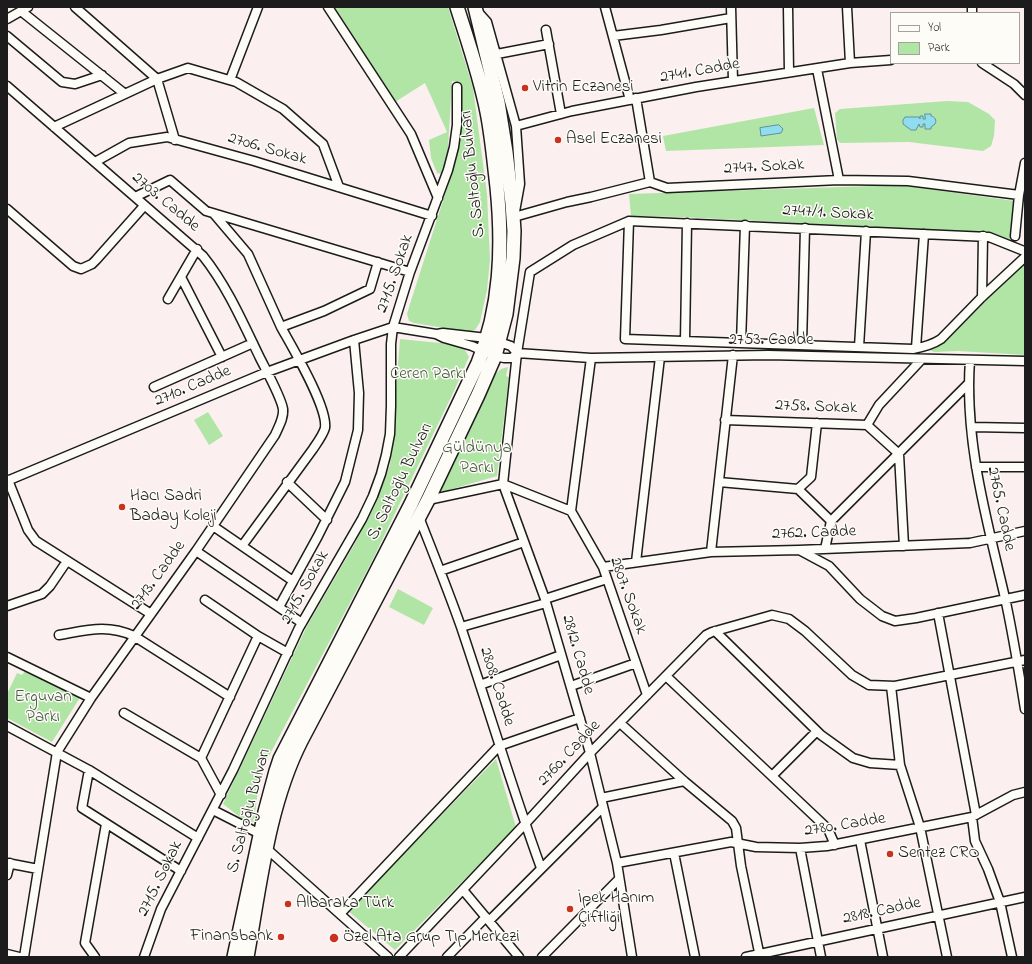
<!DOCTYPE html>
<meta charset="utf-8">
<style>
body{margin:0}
#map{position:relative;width:1032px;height:964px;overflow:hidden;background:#fcefef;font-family:"Indie Flower",sans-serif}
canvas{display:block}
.frame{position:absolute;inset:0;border:8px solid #1c1c1c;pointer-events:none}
.legend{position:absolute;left:890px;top:12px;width:130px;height:52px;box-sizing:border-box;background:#fdfcf7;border:1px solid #a3a29f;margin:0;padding:5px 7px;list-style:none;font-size:12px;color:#1c1c1c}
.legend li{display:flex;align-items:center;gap:8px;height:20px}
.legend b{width:20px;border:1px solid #a3a29f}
</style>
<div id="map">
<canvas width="1032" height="964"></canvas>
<div class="frame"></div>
<ul class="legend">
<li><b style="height:5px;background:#fdfcf7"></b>Yol</li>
<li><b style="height:11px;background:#b1e5a6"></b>Park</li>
</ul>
</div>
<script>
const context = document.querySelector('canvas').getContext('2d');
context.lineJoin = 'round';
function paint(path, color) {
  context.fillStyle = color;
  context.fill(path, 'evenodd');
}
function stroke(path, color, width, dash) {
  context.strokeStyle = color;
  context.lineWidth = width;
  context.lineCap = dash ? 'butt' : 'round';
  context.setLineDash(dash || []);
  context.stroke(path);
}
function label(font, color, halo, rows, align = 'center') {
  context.font = font + ' "Indie Flower",sans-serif';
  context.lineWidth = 3;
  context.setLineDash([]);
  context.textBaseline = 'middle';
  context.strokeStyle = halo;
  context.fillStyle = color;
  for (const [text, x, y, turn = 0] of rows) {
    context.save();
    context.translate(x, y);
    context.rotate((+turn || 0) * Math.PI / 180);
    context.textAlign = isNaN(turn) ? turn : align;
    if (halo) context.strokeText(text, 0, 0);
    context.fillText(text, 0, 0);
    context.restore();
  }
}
paint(new Path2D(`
 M 331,7 L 448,7 L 473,88 L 487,194 L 490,260 L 487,290 L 480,322 L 475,330 L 467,332 L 414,323 L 409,321 L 407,314 L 409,307 L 448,185 L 461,128 L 462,102 L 460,83 L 452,81 L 447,165 L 443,174 L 437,173 L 431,158 L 429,140 L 447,132 L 425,83 L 395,102 Z
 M 947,101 L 968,102 L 989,114 L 995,120 L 994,136 L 991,146 L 983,151 L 909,142 L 840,143 L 837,139 L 835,113 L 840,109 Z
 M 814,108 L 824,145 L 666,151 L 663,136 Z
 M 873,186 L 906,186 L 1015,201 L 1011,240 L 990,233 L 681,217 L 631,216 L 629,194 Z
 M 1025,263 L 1025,355 L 958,351 L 934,352 L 930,350 L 936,347 L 1022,264 Z
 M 400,339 L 450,344 L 464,348 L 469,357 L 454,391 L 372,561 L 260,773 L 254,822 L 245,821 L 223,804 L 307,626 L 354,545 L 373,509 L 390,465 Z
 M 508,367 L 506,376 L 509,377 L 497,476 L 442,492 L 441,488 L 495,374 L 501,369 Z
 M 208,412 L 223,436 L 209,445 L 194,420 Z
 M 398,589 L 433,608 L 424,625 L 389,607 Z
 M 25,671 L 81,696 L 52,742 L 7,718 L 7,694 L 17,673 L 22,675 Z
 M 496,759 L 516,827 L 395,950 L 348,911 Z`), '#b1e5a6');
const water = new Path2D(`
 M 925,114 L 931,114 L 931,116 C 935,117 937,120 935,124 L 931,127 L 931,129 L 925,129 L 925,124 L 923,124 L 923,127 L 920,127 L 919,124 L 916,130 L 911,130 L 903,124 L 903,120 L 905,117 L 919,117 L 920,119 L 920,116 L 923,116 L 923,119 L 925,119 Z
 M 779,125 L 783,129 L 781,133 L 761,136 L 760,128 Z`);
paint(water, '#90ddf0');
stroke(water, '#62909b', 1);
const street = new Path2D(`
 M 75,7 L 157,79 L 175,140
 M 328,7 L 411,134 L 438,198
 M 605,7 L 630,100
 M 731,7 L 733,81
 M 788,7 L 789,72
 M 847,7 L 850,63
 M 972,7 L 972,13
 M 21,11 L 125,94
 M 478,12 L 487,22 L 516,126 L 520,184 L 514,217 L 567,202 L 591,197 L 650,182 L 667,188 L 839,180 L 908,181 L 1019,195
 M 7,19 L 28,7
 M 546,30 L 561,114
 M 7,36 L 62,82 L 75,84 L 102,75
 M 613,36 L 661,30 L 731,18
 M 497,54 L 549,44
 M 982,63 L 1014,84 L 1025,95
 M 817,69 L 839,180
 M 230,80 L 258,7
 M 7,86 L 203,256 C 227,286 243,323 260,358 C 266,370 281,397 283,409 C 284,418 279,426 275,435 L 196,551 L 91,698 L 57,752 L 24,957
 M 636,98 L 650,182
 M 516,126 L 572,111 L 696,87 L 850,63 L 891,60
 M 54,127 L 157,79 L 188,68 L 236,82 L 283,109 L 323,144 L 339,187
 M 95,162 L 129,143 L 167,137 L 254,161 L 432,216
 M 135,197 L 170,180 L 206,211 L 410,272
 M 7,209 L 73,266 L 81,269 L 92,264 L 96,260 L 144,206
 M 214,214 L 248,254 L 281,327 L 324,311 L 370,289 L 378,262
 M 629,221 L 625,339 L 913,349 C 924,347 932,345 941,339 L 982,297 L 1024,258
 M 1015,236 L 1019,195 L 1025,163
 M 181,277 L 222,357
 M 982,297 L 983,236
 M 168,299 L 197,249
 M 437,334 L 443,333 L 487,338 L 511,346 L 517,353
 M 685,341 L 687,223
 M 741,343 L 745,225
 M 802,344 L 805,228
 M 859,347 L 866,231
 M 916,348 L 924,234
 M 517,353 L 591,358 L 768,355 L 1025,361
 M 970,360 C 964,441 987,520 1005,598 C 1013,634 1019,672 1025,709
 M 154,387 L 253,343
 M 725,420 L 867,425 L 899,454 L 904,546
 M 867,425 L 879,405 L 922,359
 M 972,427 L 1025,428
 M 976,467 L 1025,467
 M 8,480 L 28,530 L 36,541 L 151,614
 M 7,481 L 267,372 L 354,340 L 393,327 L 436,334 L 444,338 L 472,346 L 495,356 L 504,358 L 512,358 L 517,353
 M 287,482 L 327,520
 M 719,482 L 798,489
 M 503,484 L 545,599 L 590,753 L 617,863 L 632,957
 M 503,484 L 571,511 L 603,567 L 647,695
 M 798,489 L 811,477 L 817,423
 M 798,489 L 831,521
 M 428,500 L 503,484 L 517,353 L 530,272 L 573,245 L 629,221 L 989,237 L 1024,251
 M 571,511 L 591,358
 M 419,517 C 433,553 448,590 461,627 C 488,707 512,788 541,868
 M 213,526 L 293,581
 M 242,546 L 313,449 C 317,443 323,435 325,428 C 328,407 292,347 281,327
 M 825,549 L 831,521 L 968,384
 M 196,551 L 302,623
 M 801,551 L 829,566 L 860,599 L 882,616 L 895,621 L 916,618 L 1025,595
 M 711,552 L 733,355
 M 636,562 L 660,357
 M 603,567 L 711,552 L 799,550 L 970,543 L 1025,531
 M 440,571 L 524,542
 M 545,599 L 607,579
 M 7,606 L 42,594 L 50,586 L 67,561
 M 279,607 L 318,536 L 345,482 L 358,430 L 359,393 L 354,340
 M 938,613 L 976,815
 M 461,627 L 546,603
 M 715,631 L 821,735 L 853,758 L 870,763 L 900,765
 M 59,635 C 88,630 107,624 134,636 L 230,697
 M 258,636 L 288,653
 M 7,657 L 91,698
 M 666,676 L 828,829 L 835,845
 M 480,685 L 561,655
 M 571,686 L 636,663
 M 891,686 L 900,765 L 920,827 L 947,957
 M 124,713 L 201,758 L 221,795
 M 620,723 L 684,781 L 732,821 L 736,828 L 741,866 L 760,957
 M 7,726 L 89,770 L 198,838
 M 201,758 L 258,636 L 205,600
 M 89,770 L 82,808 L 181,871
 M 772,776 L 817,731
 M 601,798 L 684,781
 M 213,810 L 260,834
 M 972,817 L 975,841 L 988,869 L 1000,902 L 1012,957
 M 860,840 L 883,957
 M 800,848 L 821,957
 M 267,849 L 388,957
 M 674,853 L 695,957
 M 7,863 L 38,869
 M 617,863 L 731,842 L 756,847 L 800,848 L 827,846 L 972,817 L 1013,795 L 1025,792
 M 7,875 L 10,863
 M 463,890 L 519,957
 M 340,914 L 499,746 L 580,718
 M 489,921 L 603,807
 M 7,954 L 19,957
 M 95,957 L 85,943 L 106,824
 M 144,957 L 161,909 L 233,770 L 299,628 L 362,519 L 373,496 L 381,474 L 386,455 L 390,434 L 391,406 L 391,344 L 393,327 L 410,272 L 448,170 L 454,147 L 457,125 L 457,87
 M 399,957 L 525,824 L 590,753 L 706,635 L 712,632 L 772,615 L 789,619 L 805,631 L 852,675 L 869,685 L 895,686 L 1025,660
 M 447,957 L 486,917
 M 542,957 L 619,879
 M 746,957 L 1025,897`);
const primary = new Path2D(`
 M 234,957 L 265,812 L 276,771 L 280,759 L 411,504 L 478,363 C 501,307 503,247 497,187 C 494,162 492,137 487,112 C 480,76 468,42 457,7
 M 247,957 C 260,885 268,806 301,741 L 428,500 L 478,395 L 495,356 L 506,314 L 513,258 L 514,231 L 512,203 L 506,152 L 498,102 L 475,7`);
stroke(street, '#1c1c1c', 11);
stroke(primary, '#1c1c1c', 16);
stroke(street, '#fdfcf7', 8);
stroke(primary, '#fdfcf7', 13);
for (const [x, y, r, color] of [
 [525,88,4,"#c8321e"],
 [558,140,4,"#c8321e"],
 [122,507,4,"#c8321e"],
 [890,854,4,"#c8321e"],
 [288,904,4,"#c8321e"],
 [570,909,4,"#c8321e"],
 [281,937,4,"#c8321e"],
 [334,938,5,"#c8321e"]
]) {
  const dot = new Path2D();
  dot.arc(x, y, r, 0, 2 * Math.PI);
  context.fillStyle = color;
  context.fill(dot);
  stroke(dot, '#fdfcf7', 1.5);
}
label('17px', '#1c1c1c', '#fdfcf7', [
 ["2741. Cadde",700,72,-10],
 ["2706. Sokak",267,150,16],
 ["2747. Sokak",764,168,-3],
 ["S. Saltoğlu Bulvarı",474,174,-96],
 ["2703. Cadde",165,203,40],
 ["2747/1. Sokak",828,214,3],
 ["2715. Sokak",396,274,-71],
 ["2753. Cadde",771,341],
 ["2710. Cadde",193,387,-23],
 ["2758. Sokak",816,408,2],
 ["S. Saltoğlu Bulvarı",401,482,-64],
 ["2765. Cadde",1000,509,78],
 ["2762. Cadde",814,534,-2],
 ["2713. Cadde",159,576,-54],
 ["2715. Sokak",306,588,-61],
 ["2807. Sokak",627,596,70],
 ["2812. Cadde",577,655,74],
 ["2808. Cadde",496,687,72],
 ["2760. Cadde",570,754,-47],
 ["S. Saltoğlu Bulvarı",250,811,-75],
 ["2780. Cadde",845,826,-9],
 ["2715. Sokak",161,879,-64],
 ["2818. Cadde",882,912,-12]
]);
label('17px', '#1c1c1c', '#fdfcf7', [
 ["Vitrin Eczanesi",533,88],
 ["Asel Eczanesi",566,140],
 ["Hacı Sadri",130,497],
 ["Baday Koleji",130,517],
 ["Sentez CRO",898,854],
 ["İpek Hanım",578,899],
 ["Çiftliği",578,919],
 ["Albaraka Türk",296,904],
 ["Finansbank",273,937,"right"],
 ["Özel Ata Grup Tıp Merkezi",343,938]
], 'left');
label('17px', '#495845', '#fdfcf7', [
 ["Ceren Parkı",428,375],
 ["Güldünya",477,449],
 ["Parkı",477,469],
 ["Erguvan",43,698],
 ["Parkı",43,718]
]);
</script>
